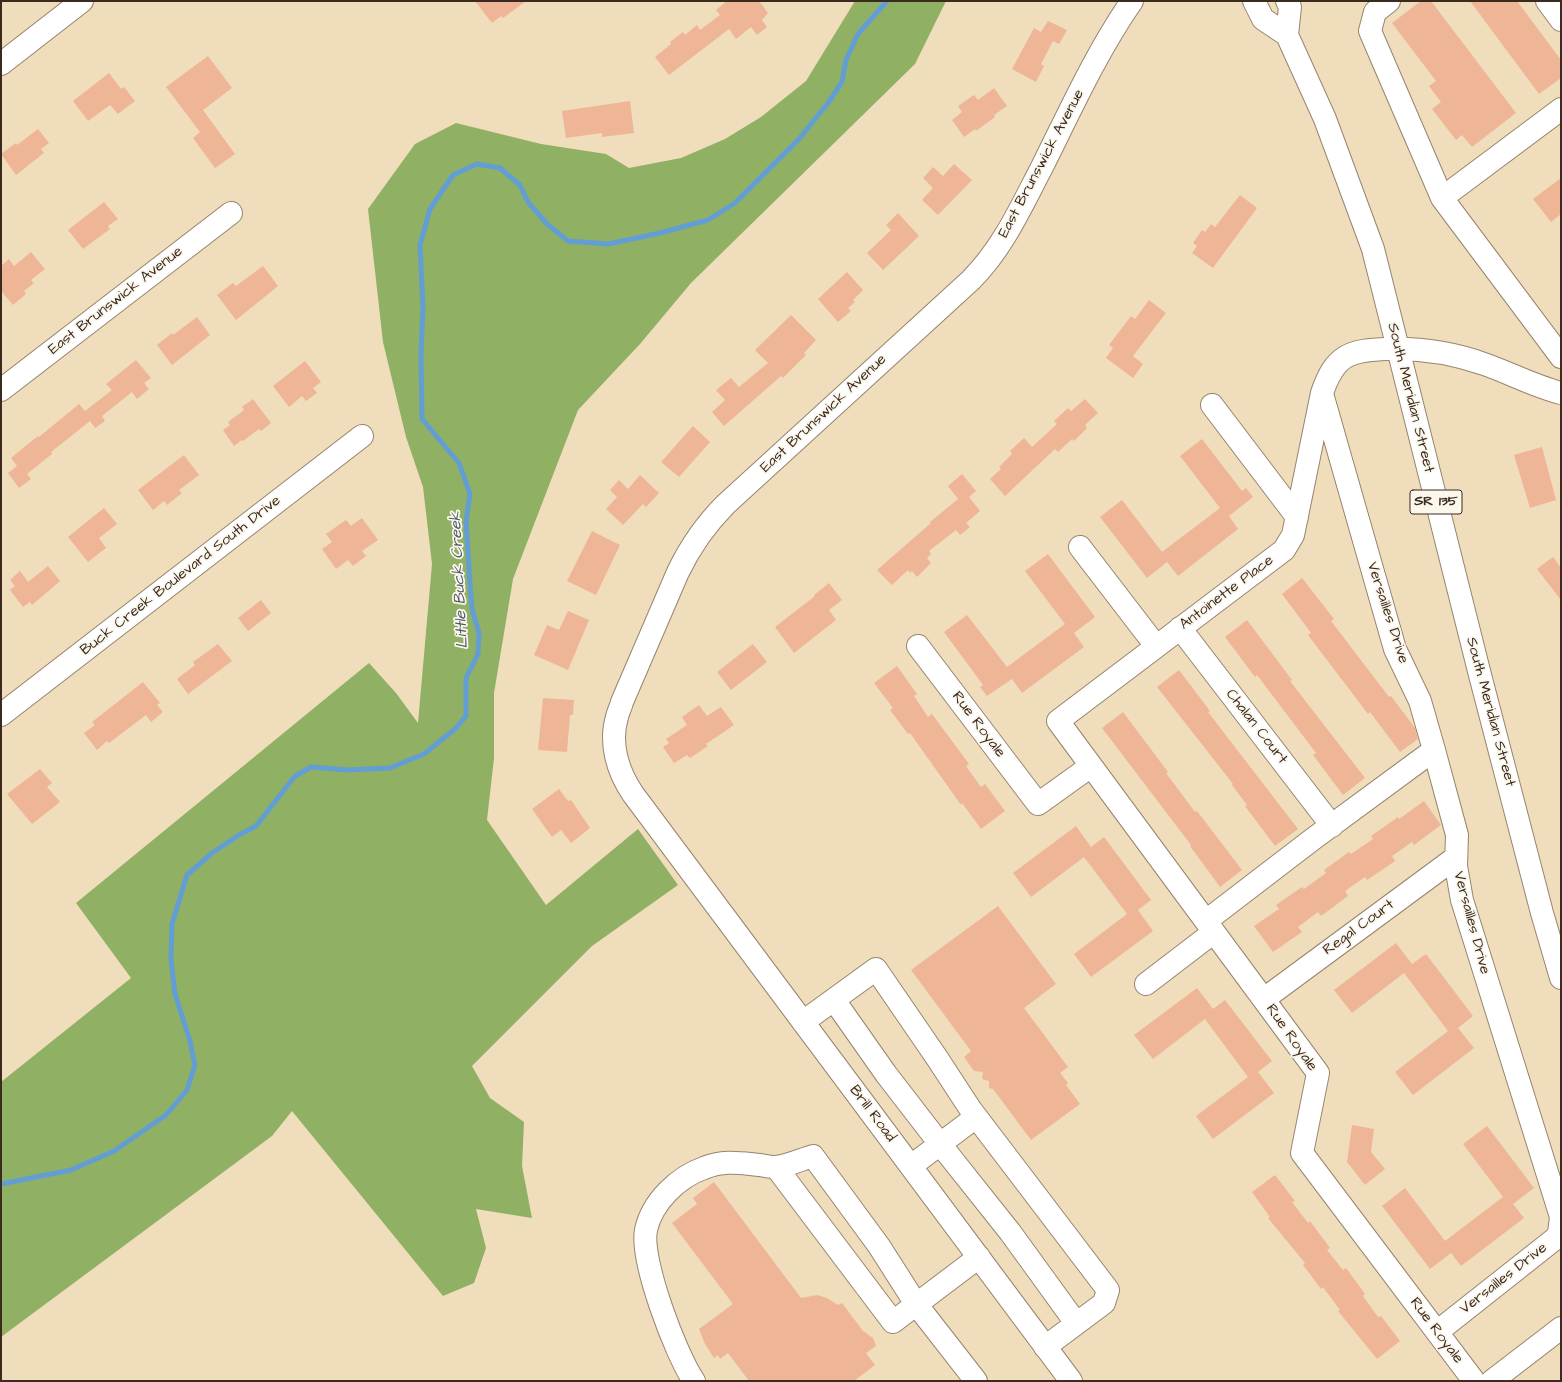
<!DOCTYPE html>
<style>
body{margin:0}
#map{position:relative;width:1562px;height:1382px;overflow:hidden;background:#f0ddbc;font-family:"Architects Daughter",sans-serif}
canvas{display:block}
.frame{position:absolute;inset:0;border:2px solid #3b2a1e;pointer-events:none}
</style>
<div id="map">
<canvas width="1562" height="1382"></canvas>
<div class="frame"></div>
</div>
<script>
const context = document.querySelector('canvas').getContext('2d');
context.lineJoin = 'round';
function paint(path, color) {
  context.fillStyle = color;
  context.fill(path, 'evenodd');
}
function stroke(path, color, width, dash) {
  context.strokeStyle = color;
  context.lineWidth = width;
  context.lineCap = dash ? 'butt' : 'round';
  context.setLineDash(dash || []);
  context.stroke(path);
}
function label(font, color, halo, rows, align = 'center') {
  context.font = font + ' "Architects Daughter",sans-serif';
  context.lineWidth = 3.5;
  context.setLineDash([]);
  context.textBaseline = 'middle';
  context.strokeStyle = halo;
  context.fillStyle = color;
  for (const [text, x, y, turn = 0] of rows) {
    context.save();
    context.translate(x, y);
    context.rotate((+turn || 0) * Math.PI / 180);
    context.textAlign = isNaN(turn) ? turn : align;
    if (halo) context.strokeText(text, 0, 0);
    context.fillText(text, 0, 0);
    context.restore();
  }
}
paint(new Path2D(`
 M 855,1 L 946,1 L 915,64 L 691,283 L 640,344 L 578,410 L 513,579 L 494,693 L 494,758 L 487,820 L 546,905 L 638,829 L 678,885 L 592,946 L 472,1066 L 490,1098 L 524,1122 L 522,1166 L 532,1218 L 476,1209 L 486,1248 L 474,1283 L 443,1296 L 292,1111 L 272,1136 L 1,1337 L 1,1082 L 131,978 L 76,903 L 369,663 L 396,693 L 418,723 L 432,564 L 423,487 L 406,437 L 383,342 L 368,209 L 415,144 L 456,123 L 541,144 L 606,154 L 629,168 L 681,158 L 725,139 L 761,117 L 806,81 Z`), '#90b064');
stroke(new Path2D(`
 M 1,1184 L 71,1170 L 114,1151 L 166,1115 L 187,1090 L 195,1065 L 190,1041 L 175,994 L 171,959 L 172,924 L 187,875 L 212,853 L 239,835 L 256,826 L 295,776 L 311,767 L 346,770 L 390,768 L 424,754 L 455,729 L 466,716 L 466,678 L 478,654 L 479,633 L 472,609 L 470,584 L 466,521 L 470,494 L 459,463 L 422,419 L 421,355 L 423,307 L 420,245 L 430,209 L 453,175 L 477,164 L 500,168 L 520,185 L 528,202 L 547,224 L 568,241 L 608,244 L 660,233 L 708,220 L 735,203 L 799,139 L 828,103 L 842,82 L 846,60 L 858,34 L 887,1`), '#629ed3', 5);
paint(new Path2D(`
 M 475,1 L 526,1 L 503,18 L 501,16 L 492,23 Z
 M 727,1 L 759,1 L 768,13 L 762,20 L 767,27 L 757,35 L 751,27 L 736,39 L 729,29 L 669,75 L 655,57 L 671,44 L 670,42 L 683,32 L 685,35 L 697,25 L 700,30 L 720,15 L 716,10 Z
 M 1421,1 L 1431,1 L 1516,113 L 1472,147 L 1462,135 L 1456,140 L 1432,109 L 1441,102 L 1429,86 L 1436,81 L 1392,23 Z
 M 1470,1 L 1517,1 L 1561,60 L 1561,78 L 1539,94 Z
 M 1048,21 L 1067,30 L 1059,44 L 1053,41 L 1041,64 L 1044,66 L 1036,82 L 1012,69 L 1034,28 L 1041,32 Z
 M 208,56 L 232,88 L 203,110 L 235,154 L 215,168 L 193,138 L 200,132 L 166,87 Z
 M 109,73 L 121,89 L 124,87 L 135,101 L 118,114 L 110,105 L 88,121 L 73,101 Z
 M 994,88 L 1007,106 L 994,115 L 995,117 L 976,131 L 975,129 L 964,137 L 952,120 L 962,112 L 958,106 L 974,95 L 978,100 Z
 M 630,101 L 634,133 L 602,137 L 602,133 L 566,138 L 562,111 Z
 M 38,129 L 49,143 L 41,149 L 44,153 L 16,175 L 1,154 L 16,143 L 17,145 Z
 M 954,164 L 972,180 L 938,215 L 922,200 L 933,188 L 923,178 L 933,167 L 943,176 Z
 M 1561,178 L 1561,214 L 1551,222 L 1533,199 Z
 M 1240,195 L 1257,208 L 1213,268 L 1192,253 L 1197,246 L 1193,243 L 1202,230 L 1205,232 L 1211,224 L 1215,227 Z
 M 104,202 L 118,219 L 108,226 L 110,229 L 83,249 L 68,230 Z
 M 898,213 L 919,236 L 883,270 L 867,253 L 891,230 L 886,225 Z
 M 31,252 L 45,269 L 31,280 L 34,283 L 24,291 L 26,294 L 13,305 L 1,291 L 1,266 L 9,259 L 14,266 Z
 M 263,266 L 278,286 L 236,320 L 217,295 L 233,283 L 236,286 Z
 M 847,272 L 863,290 L 853,300 L 855,302 L 848,308 L 851,311 L 838,322 L 818,299 Z
 M 1149,300 L 1166,313 L 1133,356 L 1143,364 L 1133,378 L 1106,358 L 1113,348 L 1109,345 L 1131,316 L 1135,319 Z
 M 791,315 L 816,340 L 804,353 L 806,355 L 783,378 L 781,376 L 724,426 L 712,412 L 725,400 L 716,390 L 731,378 L 739,387 L 768,363 L 755,350 Z
 M 197,317 L 210,335 L 172,365 L 157,345 L 172,333 L 173,335 Z
 M 136,360 L 151,378 L 144,383 L 149,389 L 137,399 L 132,392 L 102,416 L 105,421 L 95,428 L 90,421 L 51,452 L 52,454 L 27,474 L 31,479 L 19,488 L 8,473 L 17,466 L 11,458 L 38,436 L 39,437 L 79,404 L 85,411 L 112,390 L 106,384 Z
 M 305,361 L 321,382 L 313,388 L 317,393 L 306,401 L 302,396 L 289,407 L 273,386 Z
 M 253,399 L 271,423 L 261,431 L 259,429 L 243,441 L 242,440 L 234,446 L 223,430 L 230,425 L 228,422 L 244,410 L 242,407 Z
 M 1085,399 L 1098,413 L 1085,425 L 1087,428 L 1074,441 L 1072,439 L 1058,452 L 1055,449 L 1005,496 L 990,479 L 1001,469 L 999,467 L 1012,454 L 1010,451 L 1024,438 L 1032,447 L 1057,424 L 1054,421 L 1068,408 L 1071,411 Z
 M 693,426 L 710,442 L 679,477 L 661,462 Z
 M 1202,439 L 1242,491 L 1246,488 L 1253,497 L 1229,516 L 1238,529 L 1178,576 L 1167,562 L 1147,578 L 1100,517 L 1122,500 L 1162,552 L 1220,508 L 1180,456 Z
 M 1542,447 L 1556,500 L 1530,508 L 1514,455 Z
 M 184,455 L 199,475 L 179,490 L 182,493 L 167,505 L 164,501 L 153,510 L 138,490 Z
 M 962,474 L 976,491 L 969,497 L 980,511 L 966,523 L 970,527 L 960,535 L 956,530 L 929,551 L 931,554 L 927,558 L 931,563 L 917,577 L 912,571 L 910,573 L 908,570 L 892,585 L 877,570 L 931,523 L 930,522 L 958,499 L 948,486 Z
 M 640,475 L 659,493 L 646,507 L 643,504 L 623,525 L 606,509 L 617,497 L 610,490 L 619,480 L 628,489 Z
 M 104,508 L 117,524 L 99,538 L 106,548 L 88,562 L 68,537 Z
 M 362,518 L 378,540 L 362,551 L 366,556 L 353,566 L 348,560 L 336,569 L 322,549 L 332,542 L 326,534 L 346,520 L 351,526 Z
 M 592,531 L 620,545 L 596,595 L 567,581 Z
 M 1048,554 L 1095,617 L 1074,633 L 1084,647 L 1022,693 L 1012,679 L 987,696 L 980,687 L 983,685 L 944,632 L 967,615 L 1007,667 L 1065,624 L 1025,571 Z
 M 1553,557 L 1561,568 L 1561,600 L 1537,569 Z
 M 48,566 L 60,581 L 32,605 L 30,602 L 23,607 L 10,590 L 15,586 L 10,580 L 20,571 L 28,582 Z
 M 1302,578 L 1334,619 L 1331,621 L 1389,697 L 1391,696 L 1415,728 L 1418,739 L 1400,752 L 1370,712 L 1368,714 L 1308,635 L 1311,633 L 1282,594 Z
 M 829,583 L 842,600 L 829,610 L 836,620 L 794,653 L 775,627 L 815,596 L 814,595 Z
 M 261,600 L 271,613 L 248,631 L 238,618 Z
 M 568,611 L 589,620 L 568,670 L 534,655 L 547,625 L 559,630 Z
 M 1247,620 L 1292,680 L 1290,681 L 1365,778 L 1343,795 L 1313,755 L 1316,753 L 1257,675 L 1255,677 L 1225,637 Z
 M 218,644 L 232,661 L 188,694 L 177,679 L 195,665 L 193,662 Z
 M 753,644 L 767,662 L 731,690 L 717,672 Z
 M 897,666 L 917,694 L 914,696 L 928,717 L 932,714 L 969,764 L 966,766 L 981,787 L 985,784 L 1005,811 L 981,829 L 962,803 L 961,805 L 910,733 L 908,734 L 890,710 L 893,708 L 874,683 Z
 M 1179,670 L 1210,711 L 1208,712 L 1298,829 L 1275,846 L 1245,806 L 1247,805 L 1232,785 L 1233,784 L 1157,687 Z
 M 143,682 L 160,703 L 157,705 L 163,712 L 151,722 L 146,715 L 109,743 L 107,741 L 97,750 L 84,733 L 95,725 L 92,722 Z
 M 543,698 L 574,700 L 573,715 L 570,715 L 567,752 L 538,750 Z
 M 699,705 L 707,716 L 721,707 L 734,725 L 706,744 L 708,746 L 690,758 L 687,755 L 674,763 L 663,747 L 669,743 L 666,739 L 687,725 L 682,717 Z
 M 1123,712 L 1168,772 L 1166,773 L 1195,812 L 1197,811 L 1242,870 L 1220,887 L 1190,846 L 1191,845 L 1102,728 Z
 M 40,769 L 52,783 L 47,787 L 60,802 L 32,824 L 7,794 Z
 M 559,789 L 568,801 L 571,800 L 590,828 L 571,843 L 561,830 L 552,837 L 532,809 Z
 M 1424,801 L 1441,825 L 1414,845 L 1412,842 L 1392,856 L 1395,861 L 1367,880 L 1365,877 L 1345,891 L 1348,896 L 1321,916 L 1318,912 L 1298,927 L 1302,932 L 1273,952 L 1254,926 L 1279,909 L 1276,905 L 1302,887 L 1304,889 L 1326,873 L 1324,870 L 1349,852 L 1351,854 L 1373,839 L 1371,836 L 1398,817 L 1399,819 Z
 M 1076,826 L 1091,847 L 1104,837 L 1151,900 L 1138,910 L 1153,931 L 1091,977 L 1074,954 L 1127,914 L 1084,857 L 1031,897 L 1013,873 Z
 M 998,906 L 1056,984 L 1024,1008 L 1068,1067 L 1060,1073 L 1068,1083 L 1066,1085 L 1080,1104 L 1031,1140 L 993,1089 L 989,1088 L 989,1081 L 982,1079 L 983,1072 L 974,1071 L 964,1057 L 971,1051 L 911,970 Z
 M 1396,943 L 1412,964 L 1426,954 L 1473,1016 L 1458,1028 L 1474,1048 L 1413,1095 L 1395,1072 L 1448,1031 L 1404,973 L 1352,1013 L 1334,990 Z
 M 1197,988 L 1213,1009 L 1225,1000 L 1272,1061 L 1258,1072 L 1274,1093 L 1213,1139 L 1196,1116 L 1248,1077 L 1205,1019 L 1153,1059 L 1134,1035 Z
 M 1352,1125 L 1374,1129 L 1371,1152 L 1385,1169 L 1365,1185 L 1347,1162 Z
 M 1487,1126 L 1534,1188 L 1513,1204 L 1524,1218 L 1461,1266 L 1451,1253 L 1430,1269 L 1382,1206 L 1405,1188 L 1445,1241 L 1503,1197 L 1463,1144 Z
 M 1275,1175 L 1295,1201 L 1292,1202 L 1308,1223 L 1310,1221 L 1330,1248 L 1327,1250 L 1343,1270 L 1346,1268 L 1365,1294 L 1363,1296 L 1378,1317 L 1381,1316 L 1400,1341 L 1377,1359 L 1338,1311 L 1340,1310 L 1323,1287 L 1321,1289 L 1303,1265 L 1305,1263 L 1268,1218 L 1270,1217 L 1252,1192 Z
 M 714,1182 L 801,1298 L 817,1295 L 827,1298 L 838,1305 L 842,1303 L 863,1331 L 873,1338 L 876,1346 L 866,1353 L 875,1365 L 854,1381 L 749,1381 L 728,1353 L 720,1359 L 718,1355 L 714,1358 L 705,1344 L 699,1329 L 733,1304 L 672,1223 L 697,1204 L 693,1198 Z`), '#efb597');
const minor = new Path2D(`
 M 1389,1 L 1375,12 L 1370,31 L 1442,198 L 1561,357
 M 1547,1 L 1561,20
 M 1442,198 L 1561,109
 M 1,390 L 231,213
 M 1323,397 L 1395,649 L 1420,701 L 1434,750 L 1457,835 L 1456,866 L 1462,900 L 1561,1217 L 1559,1233 L 1556,1238 L 1437,1332
 M 1212,405 L 1297,517
 M 1080,547 L 1156,646
 M 1180,628 L 1332,826
 M 918,646 L 1038,804 L 1091,766
 M 1,715 L 362,436
 M 1206,921 L 1313,839 L 1434,750
 M 1146,984 L 1214,932
 M 1264,999 L 1455,858
 M 834,1000 L 886,1074 L 940,1144 L 1010,1232 L 1076,1323
 M 803,1022 L 876,969 L 937,1058 L 971,1110 L 1108,1290 L 1104,1303 L 1045,1347
 M 911,1166 L 976,1117
 M 776,1167 L 893,1322 L 979,1257
 M 694,1381 C 676,1355 640,1260 646,1230 C 652,1202 678,1177 704,1168 C 724,1160 739,1163 760,1165 C 765,1166 771,1167 775,1167 C 788,1166 802,1159 813,1156 L 879,1246 L 916,1304 L 976,1381
 M 1071,1381 L 633,794 C 618,772 609,744 617,717 C 618,712 621,707 622,702 L 678,572 C 690,547 706,524 726,504 L 971,280 C 1003,248 1021,207 1042,167 C 1070,111 1096,53 1132,1
 M 1474,1381 L 1302,1153 L 1318,1073 L 1058,721 L 1284,550 L 1293,535 L 1322,393 C 1335,355 1349,350 1388,349 C 1421,348 1453,353 1484,364 C 1510,373 1534,386 1561,393
 M 1492,1381 L 1561,1328`);
const major = new Path2D(`
 M 1254,1 L 1263,19 L 1287,35
 M 1287,1 L 1290,7 L 1287,35 L 1325,119 L 1373,249 L 1480,675 L 1542,913 L 1561,978
 M 1,64 L 82,1`);
stroke(minor, '#96846d', 24);
stroke(major, '#96846d', 24);
stroke(minor, '#fff', 22);
stroke(major, '#fff', 22);
for (const [x, y, w] of [
 [1436,502,52]
]) {
  const box = new Path2D();
  box.roundRect(x - w / 2, y - 12, w, 24, 3);
  context.fillStyle = '#fbf7ec';
  context.fill(box);
  stroke(box, '#3b2a1e', 1);
}
label('bold 14px', '#3b2a1e', null, [
 ["SR 135",1436,502]
]);
label('15px', '#3b2a1e', '#fbf7ec', [
 ["East Brunswick Avenue",1042,164,-62],
 ["East Brunswick Avenue",116,301,-38],
 ["South Meridian Street",1410,398,76],
 ["East Brunswick Avenue",824,414,-43],
 ["Buck Creek Boulevard South Drive",181,576,-38],
 ["Antoinette Place",1227,593,-37],
 ["Versailles Drive",1387,613,72],
 ["South Meridian Street",1490,712,75],
 ["Rue Royale",978,725,53],
 ["Chalan Court",1256,727,52],
 ["Versailles Drive",1471,923,75],
 ["Regal Court",1359,928,-36],
 ["Rue Royale",1291,1038,55],
 ["Brill Road",872,1114,53],
 ["Versailles Drive",1504,1279,-38],
 ["Rue Royale",1436,1331,53]
]);
label('italic 16px', '#4b5866', '#fbf7ec', [
 ["Little Buck Creek",460,580,-93]
]);
</script>
